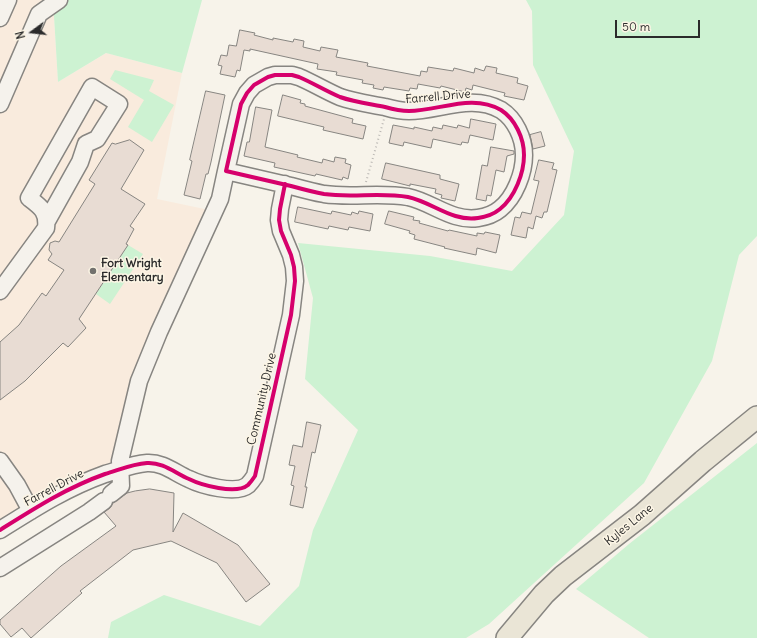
<!DOCTYPE html>
<style>
body{margin:0}
#map{position:relative;width:757px;height:638px;overflow:hidden;background:#f7f3ea;font-family:Delius,sans-serif}
canvas{display:block}
.north{position:absolute;left:12px;top:12px;width:40px;height:40px;-webkit-text-stroke:3px #fcf5e5;paint-order:stroke;rotate:255deg;font-size:11px;font-weight:700;line-height:16px;text-align:center;color:#2b2b2b}
.north::after{content:'';display:block;margin:auto;width:14px;height:18px;background:#2b2b2b;clip-path:polygon(50% 0,100% 100%,50% 72%,0 100%)}
.scale{position:absolute;left:615px;top:20px;width:85px;height:18px;box-sizing:border-box;border:2px solid #2b2b2b;border-top:0;padding-left:5px;font-size:12px;line-height:14px;white-space:nowrap;color:#2b2b2b;-webkit-text-stroke:3px #fcf5e5;paint-order:stroke}
</style>
<div id="map">
<canvas width="757" height="638"></canvas>
<div class="north">N</div>
<div class="scale">50 m</div>
</div>
<script>
const context = document.querySelector('canvas').getContext('2d');
context.lineJoin = 'round';
function paint(path, color) {
  context.fillStyle = color;
  context.fill(path, 'evenodd');
}
function stroke(path, color, width, dash) {
  context.strokeStyle = color;
  context.lineWidth = width;
  context.lineCap = dash ? 'butt' : 'round';
  context.setLineDash(dash || []);
  context.stroke(path);
}
function label(font, color, halo, rows, align = 'center') {
  context.font = font + ' Delius,sans-serif';
  context.lineWidth = 3;
  context.setLineDash([]);
  context.textBaseline = 'middle';
  context.strokeStyle = halo;
  context.fillStyle = color;
  for (const [text, x, y, turn = 0] of rows) {
    context.save();
    context.translate(x, y);
    context.rotate((+turn || 0) * Math.PI / 180);
    context.textAlign = isNaN(turn) ? turn : align;
    if (halo) context.strokeText(text, 0, 0);
    context.fillText(text, 0, 0);
    context.restore();
  }
}
paint(new Path2D(`
 M 0,0 L 53,0 L 58,82 L 106,53 L 182,73 L 157,199 L 214,211 L 159,332 L 120,461 L 0,530 Z`), '#f9ebdd');
paint(new Path2D(`
 M 53,0 L 202,0 L 182,73 L 106,53 L 58,82 Z
 M 526,0 L 757,0 L 757,236 L 739,255 L 712,361 L 644,483 L 489,624 L 466,638 L 108,638 L 111,622 L 164,595 L 260,626 L 299,586 L 313,530 L 358,430 L 305,379 L 313,298 L 298,243 L 430,256 L 512,271 L 564,215 L 574,151 L 533,65 L 532,11 Z
 M 115,70 L 154,80 L 149,91 L 174,105 L 152,142 L 128,127 L 144,100 L 110,79 Z
 M 128,245 L 143,254 L 110,304 L 96,294 Z
 M 757,443 L 757,638 L 649,638 L 576,589 L 629,544 Z`), '#cdf2d2');
const building = new Path2D(`
 M 240,30 L 255,33 L 254,35 L 273,40 L 273,38 L 293,42 L 294,39 L 304,41 L 303,47 L 320,51 L 321,47 L 338,50 L 336,57 L 368,63 L 367,66 L 420,76 L 421,71 L 427,72 L 428,67 L 453,71 L 454,68 L 474,73 L 475,68 L 484,71 L 486,66 L 497,68 L 496,73 L 518,78 L 517,83 L 528,86 L 524,100 L 504,96 L 505,93 L 473,85 L 472,90 L 466,88 L 465,92 L 441,86 L 440,88 L 418,84 L 417,89 L 410,88 L 409,91 L 384,87 L 383,90 L 373,88 L 374,85 L 362,83 L 363,80 L 336,75 L 337,72 L 317,69 L 318,64 L 250,49 L 250,51 L 244,50 L 240,71 L 237,70 L 235,77 L 220,74 L 222,66 L 218,65 L 221,55 L 227,56 L 229,45 L 236,46 Z
 M 206,91 L 225,95 L 211,162 L 208,174 L 206,174 L 200,199 L 184,195 L 192,161 L 190,160 Z
 M 283,95 L 301,100 L 300,103 L 305,104 L 305,106 L 353,119 L 352,123 L 366,126 L 363,139 L 323,130 L 324,127 L 278,116 Z
 M 256,107 L 272,110 L 265,147 L 298,155 L 297,157 L 322,163 L 323,159 L 334,162 L 335,157 L 346,159 L 345,163 L 351,165 L 348,179 L 343,177 L 342,180 L 316,174 L 315,176 L 274,167 L 275,163 L 244,156 L 247,142 L 249,142 Z
 M 471,119 L 496,124 L 493,140 L 470,135 L 468,143 L 462,142 L 461,145 L 433,139 L 431,148 L 404,142 L 403,146 L 389,143 L 393,125 L 414,129 L 414,127 L 432,131 L 433,127 L 442,129 L 443,125 L 457,128 L 458,125 L 469,128 Z
 M 541,132 L 545,146 L 533,149 L 530,135 Z
 M 130,140 L 144,150 L 121,189 L 145,204 L 130,226 L 134,229 L 126,244 L 128,245 L 79,319 L 86,328 L 68,347 L 63,343 L 25,381 L 0,400 L 0,342 L 19,325 L 42,293 L 46,296 L 64,270 L 48,260 L 52,254 L 49,250 L 50,243 L 55,241 L 59,242 L 95,184 L 89,180 L 112,143 L 115,144 Z
 M 491,147 L 514,151 L 514,154 L 507,156 L 504,172 L 496,170 L 491,196 L 487,195 L 486,201 L 476,199 L 482,165 L 487,166 Z
 M 539,160 L 554,163 L 552,169 L 557,170 L 547,212 L 544,212 L 542,218 L 536,216 L 533,229 L 528,227 L 526,238 L 511,235 L 515,217 L 520,218 L 522,212 L 531,214 L 539,181 L 534,180 Z
 M 386,163 L 440,175 L 440,179 L 459,184 L 455,201 L 441,198 L 442,195 L 435,193 L 436,189 L 410,184 L 410,186 L 382,179 Z
 M 298,207 L 331,214 L 332,211 L 351,215 L 352,212 L 358,214 L 359,211 L 373,214 L 370,231 L 349,227 L 348,230 L 329,226 L 328,229 L 295,222 Z
 M 389,211 L 414,217 L 413,220 L 420,221 L 419,223 L 448,231 L 449,230 L 477,236 L 477,233 L 484,234 L 485,232 L 500,235 L 496,253 L 477,248 L 476,255 L 444,248 L 445,247 L 414,239 L 415,235 L 409,233 L 410,231 L 385,224 Z
 M 307,422 L 321,425 L 315,453 L 312,452 L 305,487 L 307,487 L 303,508 L 290,505 L 294,486 L 291,485 L 295,466 L 289,465 L 293,445 L 302,447 Z
 M 150,489 L 174,493 L 173,532 L 183,513 L 238,545 L 270,584 L 246,602 L 217,563 L 171,541 L 133,550 L 80,591 L 82,593 L 31,638 L 22,628 L 11,637 L 0,624 L 0,620 L 61,566 L 116,526 L 104,512 L 110,508 L 113,503 L 127,493 L 135,491 Z`);
paint(building, '#e8dcd3');
stroke(building, '#878581', 1);
const minor = new Path2D(`
 M 0,18 L 8,0
 M 275,75 L 292,75 L 299,77 C 313,83 326,91 340,97 C 354,102 370,104 385,107 C 392,109 401,111 409,111 C 439,111 472,93 501,110 C 515,119 524,138 524,155 C 524,173 515,197 500,209 C 494,214 485,217 478,218 C 452,222 432,202 408,197 C 380,192 352,198 324,194 C 313,192 302,189 291,186 C 269,181 248,176 226,171 L 241,104 L 247,93 L 254,85 L 268,77 Z
 M 0,104 L 39,14 L 59,0
 M 0,291 L 46,228 C 48,212 41,207 29,198 L 92,87 L 119,104 L 97,139 L 86,144 L 80,162 L 47,221
 M 0,461 L 17,485 L 31,511
 M 111,494 L 121,486 L 120,461 L 139,381 L 159,332 L 220,199 L 226,171
 M 0,530 C 35,508 66,488 105,474 C 119,470 132,464 147,463 C 163,462 175,473 189,479 C 201,485 236,495 248,485 C 250,483 253,479 255,476 L 291,315 L 295,281 L 294,267 L 291,255 L 281,231 L 279,220 L 280,209 L 285,184
 M 0,568 L 89,512 L 104,501`);
const major = new Path2D(`
 M 507,638 L 544,594 L 563,576 L 642,515 L 703,461 L 757,417`);
stroke(minor, '#878581', 19);
stroke(major, '#878581', 24);
stroke(new Path2D(`
 M 366,182 L 384,119`), '#bbb8b4', 2, [1, 3]);
stroke(minor, '#f5f2ec', 16);
stroke(major, '#eae5d6', 21);
stroke(new Path2D(`
 M 275,75 L 292,75 L 299,77 C 313,83 326,91 340,97 C 354,102 370,104 385,107 C 392,109 401,111 409,111 C 439,111 472,93 501,110 C 515,119 524,138 524,155 C 524,173 515,197 500,209 C 494,214 485,217 478,218 C 452,222 432,202 408,197 C 380,192 352,198 324,194 C 313,192 302,189 291,186 C 269,181 248,176 226,171 L 241,104 L 247,93 L 254,85 L 268,77 Z
 M 0,530 C 35,508 66,488 105,474 C 119,470 132,464 147,463 C 163,462 175,473 189,479 C 201,485 236,495 248,485 C 250,483 253,479 255,476 L 291,315 L 295,281 L 294,267 L 291,255 L 281,231 L 279,220 L 280,209 L 285,184`), '#d6006c', 4);
for (const [x, y, r, color] of [
 [93,271,4,"#72716e"]
]) {
  const dot = new Path2D();
  dot.arc(x, y, r, 0, 2 * Math.PI);
  context.fillStyle = color;
  context.fill(dot);
  stroke(dot, '#fcf5e5', 1.5);
}
label('12px', '#2b2b2b', '#fcf5e5', [
 ["Farrell Drive",438,97,-5],
 ["Community Drive",262,399,-77],
 ["Farrell Drive",54,488,-28],
 ["Kyles Lane",629,525,-39]
]);
label('bold 12px', '#2b2b2b', '#fcf5e5', [
 ["Fort Wright",101,264],
 ["Elementary",101,278]
], 'left');
</script>
